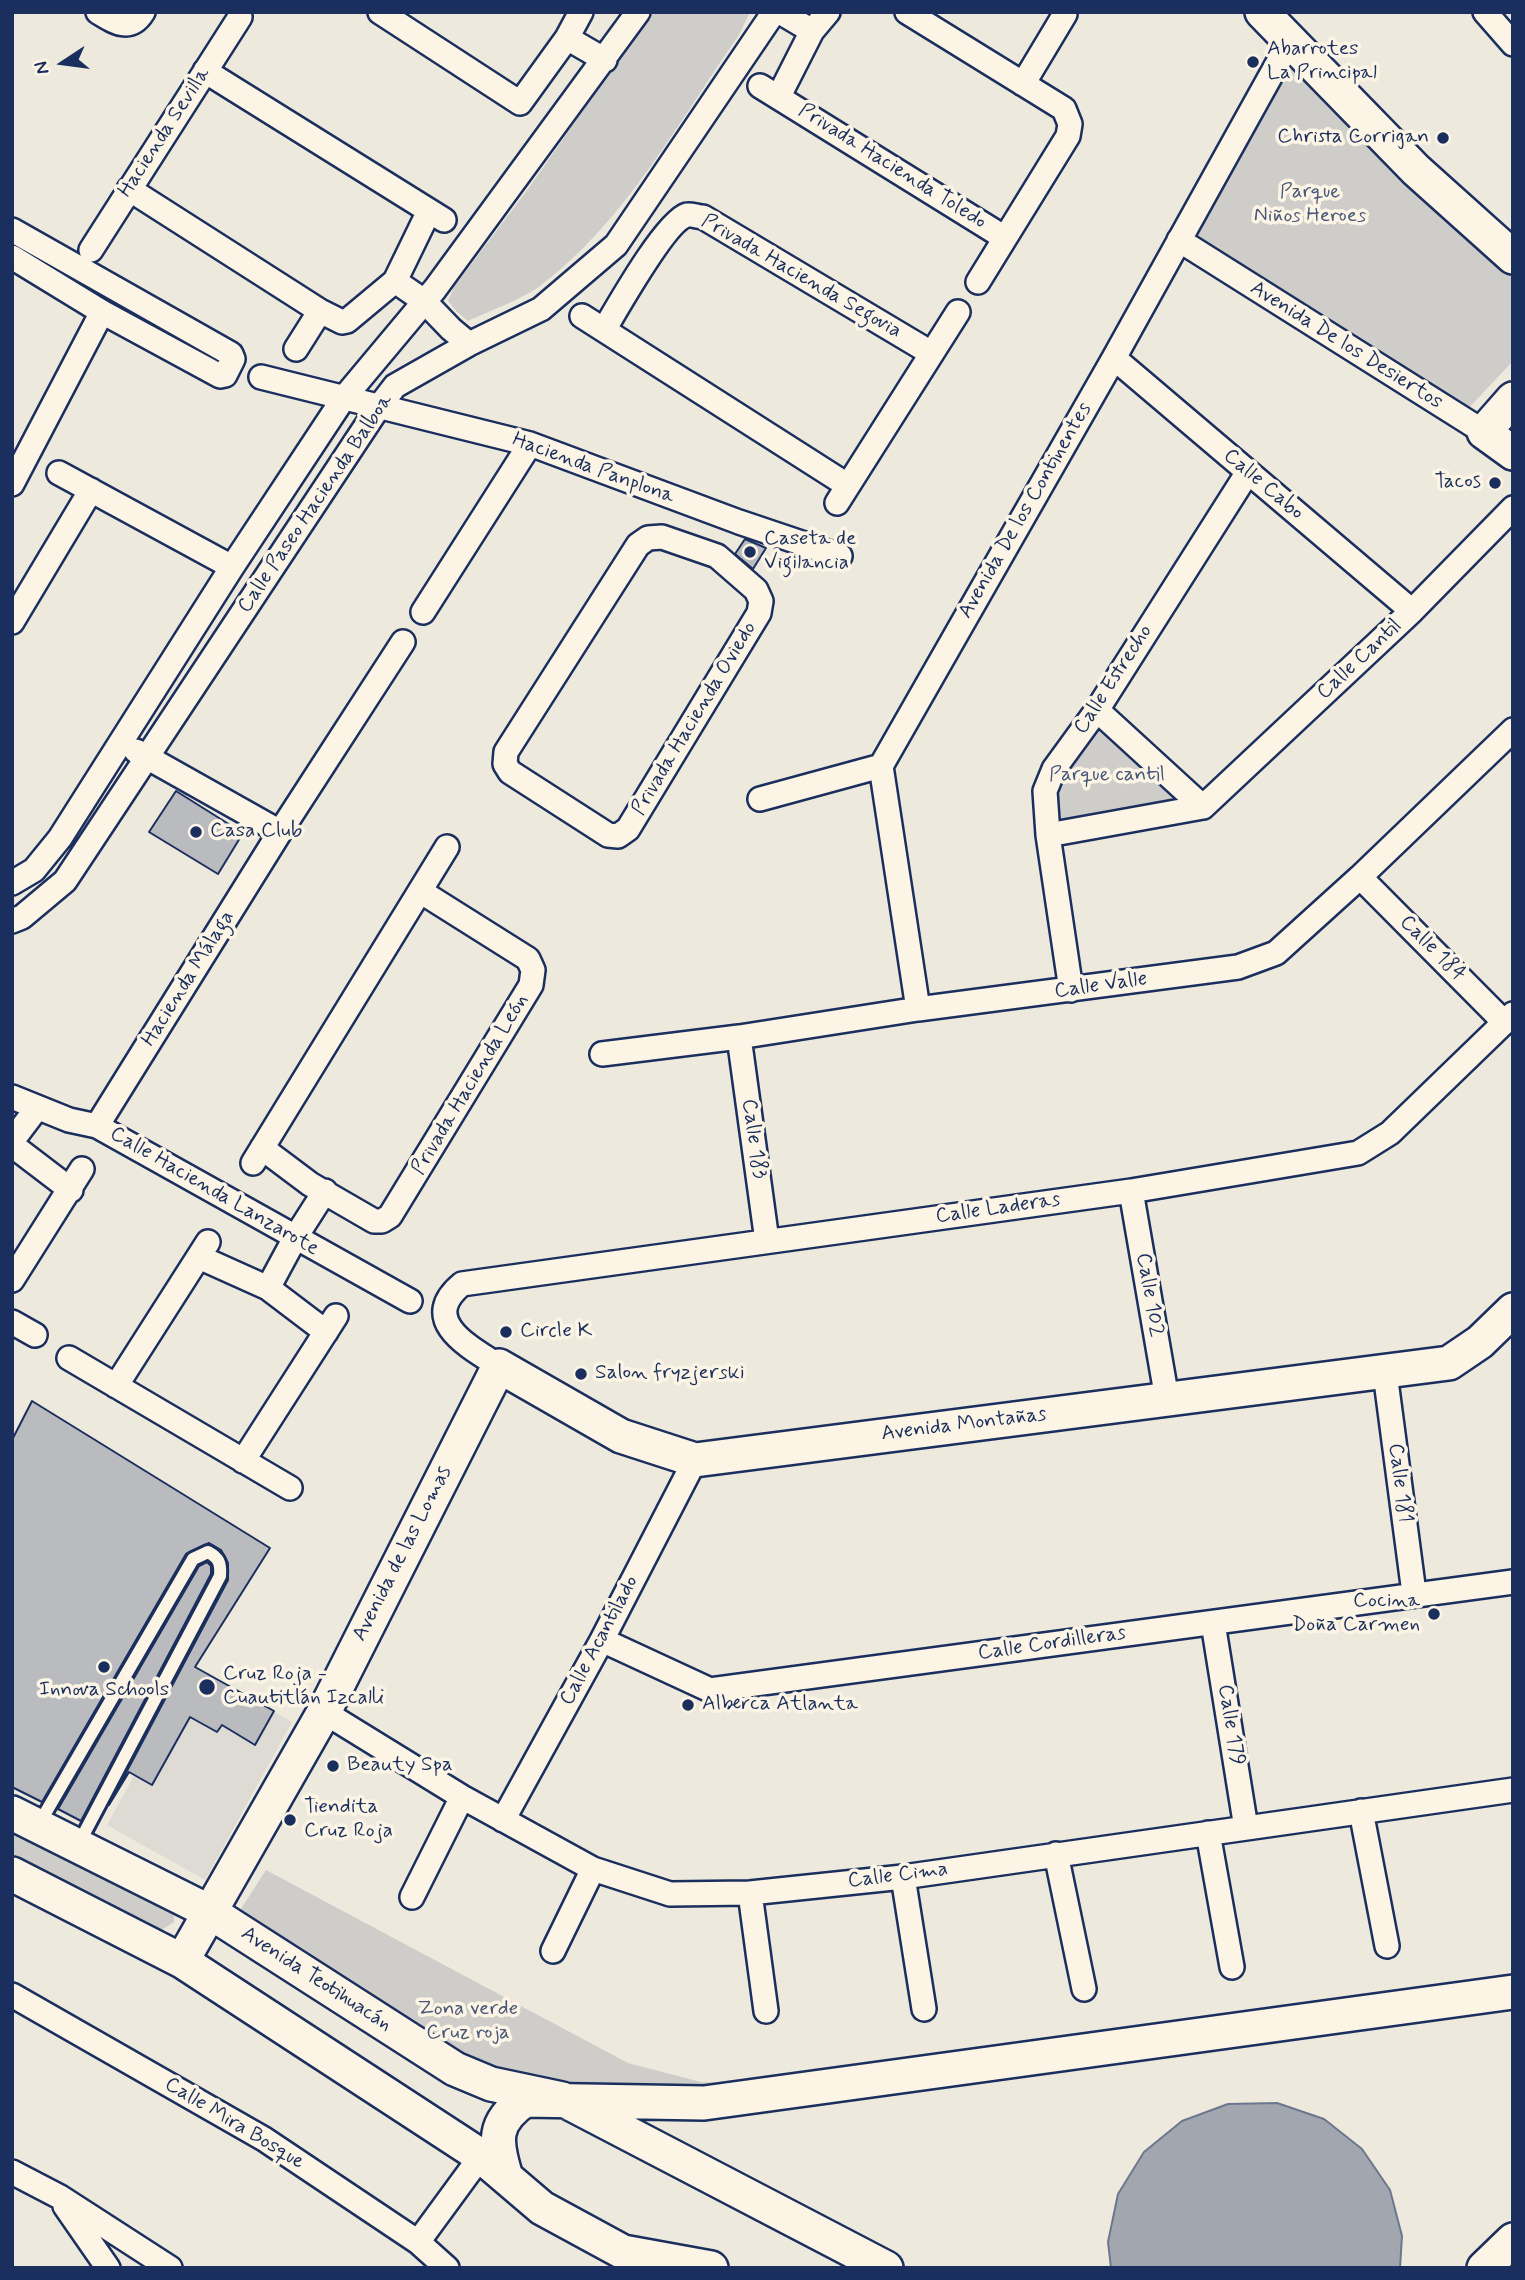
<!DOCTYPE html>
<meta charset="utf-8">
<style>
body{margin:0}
#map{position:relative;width:1525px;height:2280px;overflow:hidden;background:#eee9dd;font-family:Mynerve,sans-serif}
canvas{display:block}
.frame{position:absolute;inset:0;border:14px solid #1b2f5e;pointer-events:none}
.north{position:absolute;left:28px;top:28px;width:70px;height:70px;-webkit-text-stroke:5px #fcf5e5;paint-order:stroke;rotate:257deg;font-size:19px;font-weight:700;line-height:28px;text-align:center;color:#1b2f5e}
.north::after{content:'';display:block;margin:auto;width:24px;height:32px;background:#1b2f5e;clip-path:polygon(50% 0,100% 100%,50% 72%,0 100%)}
</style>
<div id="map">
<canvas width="1525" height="2280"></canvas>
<div class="frame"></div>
<div class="north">N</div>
</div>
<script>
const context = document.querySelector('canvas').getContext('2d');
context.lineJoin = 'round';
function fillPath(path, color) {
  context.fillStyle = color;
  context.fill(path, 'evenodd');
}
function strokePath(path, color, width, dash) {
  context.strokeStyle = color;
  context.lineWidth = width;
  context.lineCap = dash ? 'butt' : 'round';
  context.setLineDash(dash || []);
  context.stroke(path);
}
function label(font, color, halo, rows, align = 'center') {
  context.font = font + ' Mynerve,sans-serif';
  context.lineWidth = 7;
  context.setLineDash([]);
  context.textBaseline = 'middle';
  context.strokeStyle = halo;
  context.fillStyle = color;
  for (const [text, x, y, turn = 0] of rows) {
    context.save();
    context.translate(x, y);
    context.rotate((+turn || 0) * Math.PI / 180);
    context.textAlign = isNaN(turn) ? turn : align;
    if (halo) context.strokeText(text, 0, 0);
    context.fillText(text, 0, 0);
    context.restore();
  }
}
const built = new Path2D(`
 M194 1667 292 1722 205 1880 107 1825Z`);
const green = new Path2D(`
 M652 12H750L739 35C678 122 626 221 540 286 523 299 489 311 468 321L457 312 448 301 454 287 528 189Z
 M1291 52 1513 269V361L1465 412 1184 235Z
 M1098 717 1190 801 1052 824V793Z
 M12 1819 174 1911V1922L157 1933 12 1862Z
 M266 1870 628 2063 701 2082 734 2083 730 2087 562 2099 456 2061 235 1918Z`);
const water = new Path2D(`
 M1277 2103 1324 2119 1362 2149 1390 2190 1402 2236 1400 2268H1111L1108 2242 1118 2194 1144 2152 1182 2121 1228 2104Z`);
const building = new Path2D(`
 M745 539 766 548 753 569 735 554Z
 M176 791 243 833 218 874 149 832Z
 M32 1401 270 1548 195 1667 274 1711 255 1745 222 1725 217 1732 190 1717 152 1785 129 1772 109 1805 228 1580V1563L221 1550 209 1543 186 1554 42 1802 12 1787V1440Z
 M207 1562 211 1566V1574L81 1821 58 1809 199 1566Z`);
const lane = new Path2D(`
 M39 1824 193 1559 208 1552C219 1558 221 1563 220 1576L78 1845`);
const street = new Path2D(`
 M98 12C114 22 130 33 143 12
 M380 12 520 103 567 38 581 12
 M780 12 812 31
 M907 12 1064 109 1070 124 1068 136 978 282
 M1485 12 1513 44
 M567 38 605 60
 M205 71 444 220
 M1023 84 1065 14
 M760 86 1005 238
 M779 96 812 31 828 12
 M129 189 320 311 342 322 347 321 395 281 429 211
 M12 230 231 354 233 359 225 375 220 376 102 312 12 257
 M1179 240 1484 432
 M91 250 240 17
 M395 281 424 301 451 329 469 344
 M582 316 847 485
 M604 330C617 308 666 221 687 215 691 214 698 217 703 217L931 353
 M296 349 320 311
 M1114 358 1412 611
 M261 377 530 444 739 522 840 556
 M59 473 232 567
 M12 484 102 312
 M837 503 958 312
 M662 537 717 556 756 590 761 601 759 613 628 829 618 836 608 835 510 772 505 764 506 752 638 545 648 538Z
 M423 612 530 444
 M12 622 91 490
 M1097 710 1203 807
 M136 751 280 832
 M760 799 881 766
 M1048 835 1203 807 1412 611 1513 508
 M1360 877 1504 1022
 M12 883 34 870 60 838 232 567 343 399 435 289 638 12
 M12 921 22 917 65 881 378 408 395 386 469 344 541 309 616 245 774 12
 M1071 990 1048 835 1045 791 1054 769 1097 710 1248 472
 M918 1009 881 766 1114 358 1290 41
 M739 1037 767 1241
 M602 1054 739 1037 918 1009 1238 967 1276 953 1360 877 1513 730
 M12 1097 69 1120 97 1126 410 1301
 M97 1126 280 832 403 642
 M12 1141 37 1108
 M12 1145 71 1190
 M262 1148 310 1184 374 1221H382L390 1216 531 985 533 970 528 959 420 891
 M253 1163 447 847
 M1131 1191 1167 1399
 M199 1257 268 1288 326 1332
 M12 1280 82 1169
 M268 1288 295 1238 325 1191
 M12 1322 35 1335
 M69 1358 290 1488
 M499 1366C469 1347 418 1320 462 1284L1131 1191 1358 1153 1390 1133 1513 1014
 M1385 1373 1414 1593
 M116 1386 208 1242
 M243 1461 336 1316
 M1213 1623 1246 1828
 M602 1640 710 1690 1513 1582
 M324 1712 462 1797 593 1869 670 1894 750 1893 903 1877 1513 1790
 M1361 1811 1387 1946
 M503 1820 602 1640 695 1460
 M1208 1833 1232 1967
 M1056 1854 1084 1989
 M903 1877 924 2009
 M750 1893 766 2011
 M412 1897 462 1797
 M553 1951 593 1869
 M12 1995 264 2139 418 2242 447 2268
 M12 2172 60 2197 170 2268
 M65 2206 108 2268
 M418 2242 481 2156`);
const secondary = new Path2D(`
 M1262 12 1416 170 1513 257
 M1513 399 1484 432 1513 453
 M12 1813 210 1912 455 2069 491 2084 562 2099 886 2268
 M12 1874 182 1961 481 2156 542 2208 623 2252 711 2268
 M182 1961 324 1712 499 1366 621 1436 695 1460 1449 1363 1480 1342 1513 1310
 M506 2177C495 2142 492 2122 525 2100L704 2103 1513 1992
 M1484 2268 1513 2240`);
const markers = [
 [1253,62,7,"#1b2f5e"],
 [1443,138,7,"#1b2f5e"],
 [1495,483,7,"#1b2f5e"],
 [750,552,7,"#1b2f5e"],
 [196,832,7,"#1b2f5e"],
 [506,1332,7,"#1b2f5e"],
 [581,1374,7,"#1b2f5e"],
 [1434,1614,7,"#1b2f5e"],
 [104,1667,7,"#1b2f5e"],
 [207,1687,9,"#1b2f5e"],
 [688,1705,7,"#1b2f5e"],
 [333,1766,7,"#1b2f5e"],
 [290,1820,7,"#1b2f5e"]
];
const poiNames = [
 ["Abarrotes",1267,50],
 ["La Principal",1267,74],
 ["Christa Corrigan",1429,138,"right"],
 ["Tacos",1481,483,"right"],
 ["Caseta de",764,540],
 ["Vigilancia",764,564],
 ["Casa Club",210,832],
 ["Circle K",520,1332],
 ["Salon fryzjerski",595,1374],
 ["Cocina",1420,1602,"right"],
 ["Doña Carmen",1420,1626,"right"],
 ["Cruz Roja -",223,1675],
 ["Cuautitlán Izcalli",223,1699],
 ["Innova Schools",104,1691,"center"],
 ["Alberca Atlanta",702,1705],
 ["Beauty Spa",347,1766],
 ["Tiendita",304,1808],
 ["Cruz Roja",304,1832]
];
const streetNames = [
 ["Hacienda Sevilla",165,133,-57],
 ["Privada Hacienda Toledo",892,167,32],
 ["Privada Hacienda Segovia",801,277,30],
 ["Avenida De los Desiertos",1346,346,32],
 ["Hacienda Panplona",593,469,20],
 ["Calle Cabo",1263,485,40],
 ["Calle Paseo Hacienda Balboa",316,504,-56],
 ["Avenida De los Continentes",1026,511,-60],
 ["Calle Cantil",1360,660,-43],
 ["Calle Estrecho",1114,680,-57],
 ["Privada Hacienda Oviedo",695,719,-59],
 ["Calle 184",1432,949,45],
 ["Hacienda Málaga",189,979,-58],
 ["Calle Valle",1101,986,-8],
 ["Privada Hacienda León",471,1085,-59],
 ["Calle 183",753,1139,82],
 ["Calle Hacienda Lanzarote",214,1192,30],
 ["Calle Laderas",998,1209,-8],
 ["Calle 102",1149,1295,80],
 ["Avenida Montañas",964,1425,-7],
 ["Calle 181",1399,1483,83],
 ["Avenida de las Lomas",403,1554,-63],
 ["Calle Acantilado",600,1641,-62],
 ["Calle Cordilleras",1052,1644,-8],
 ["Calle 179",1230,1725,81],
 ["Calle Cima",898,1876,-7],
 ["Avenida Teotihuacán",316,1980,33],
 ["Calle Mira Bosque",234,2124,31]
];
const parkNames = [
 ["Parque",1310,193],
 ["Niños Heroes",1310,217],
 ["Parque cantil",1107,776],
 ["Zona verde",468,2010],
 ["Cruz roja",468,2034]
];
fillPath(built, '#dedbd4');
fillPath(green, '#cfcdca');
fillPath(water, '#a2a7af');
strokePath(water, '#6c778f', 2);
fillPath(building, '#babbbe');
strokePath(building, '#1b2f5e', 2);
strokePath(lane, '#1b2f5e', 18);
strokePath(street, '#1b2f5e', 28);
strokePath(secondary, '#1b2f5e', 38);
strokePath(lane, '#fcf5e5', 12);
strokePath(street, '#fcf5e5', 23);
strokePath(secondary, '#fcf5e5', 33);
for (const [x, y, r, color] of markers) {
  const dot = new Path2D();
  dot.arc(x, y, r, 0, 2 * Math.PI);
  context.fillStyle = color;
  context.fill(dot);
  strokePath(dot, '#fcf5e5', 2.5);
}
label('21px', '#1b2f5e', '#fcf5e5', poiNames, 'left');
label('21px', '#1b2f5e', '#fcf5e5', streetNames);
label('21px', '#485679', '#fcf5e5', parkNames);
</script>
